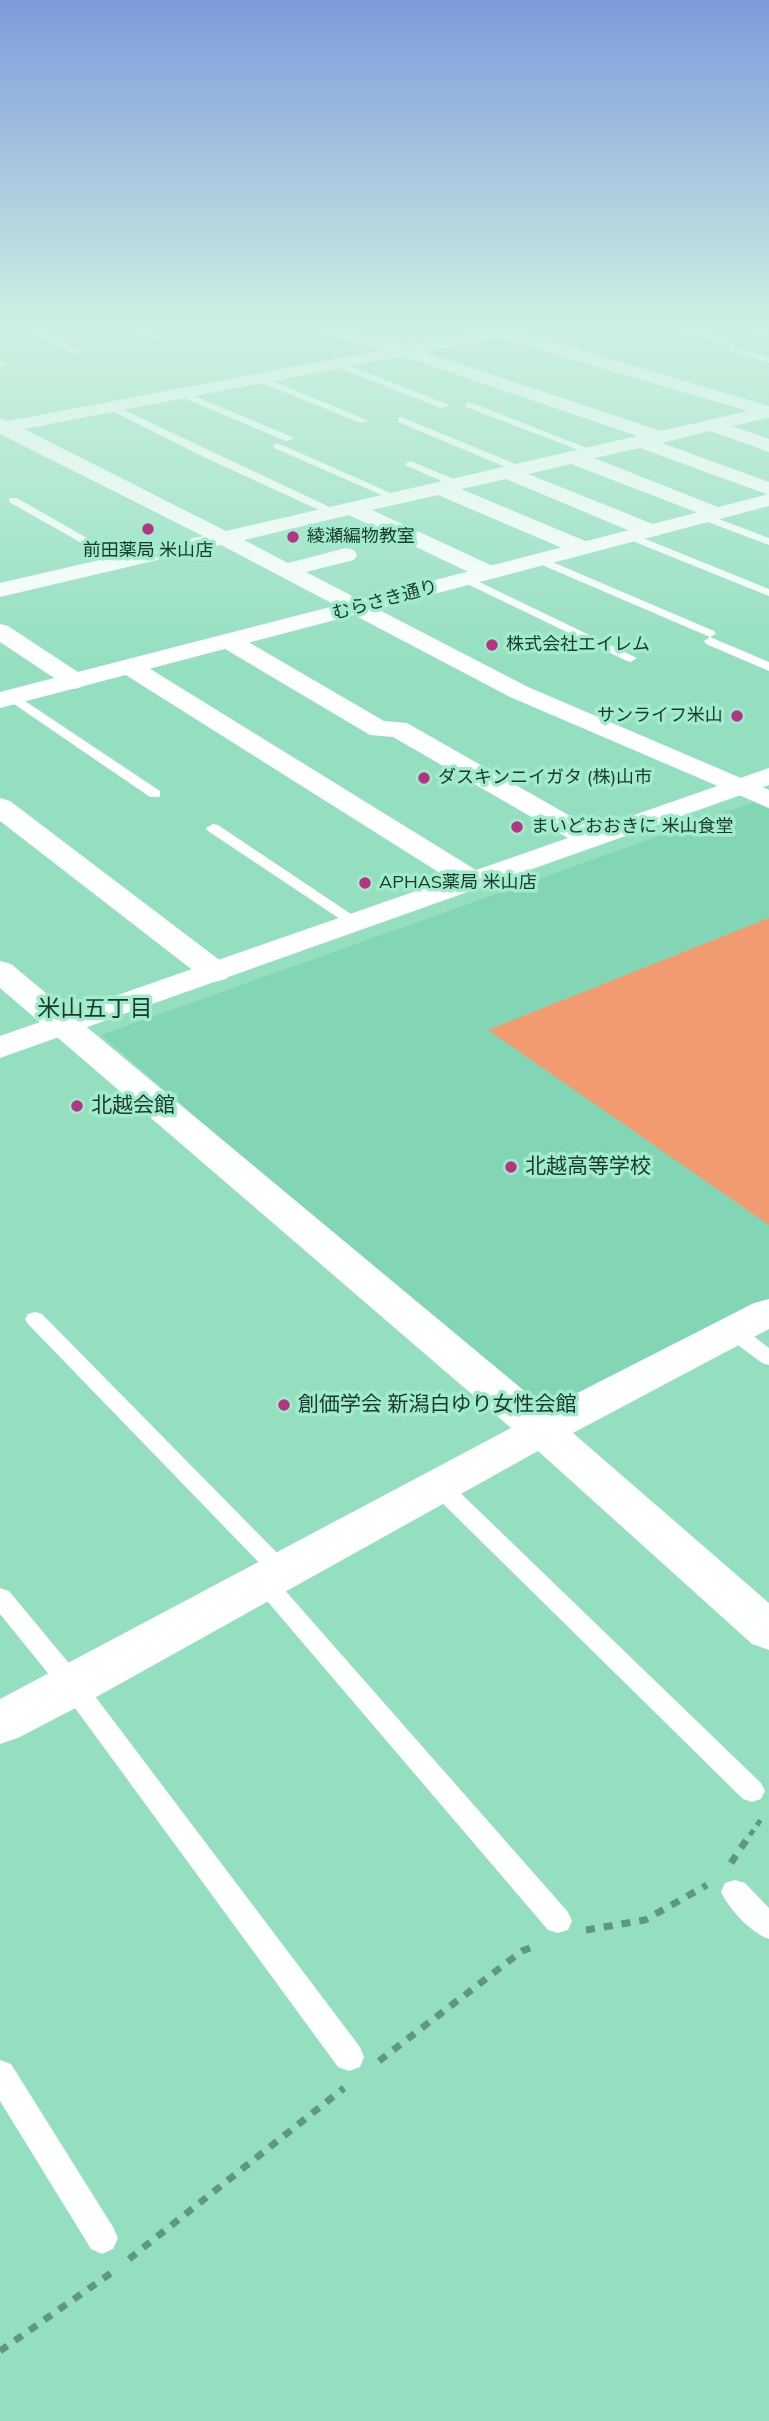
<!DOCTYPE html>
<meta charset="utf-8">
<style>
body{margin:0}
canvas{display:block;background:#95dfc1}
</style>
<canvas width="769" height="2421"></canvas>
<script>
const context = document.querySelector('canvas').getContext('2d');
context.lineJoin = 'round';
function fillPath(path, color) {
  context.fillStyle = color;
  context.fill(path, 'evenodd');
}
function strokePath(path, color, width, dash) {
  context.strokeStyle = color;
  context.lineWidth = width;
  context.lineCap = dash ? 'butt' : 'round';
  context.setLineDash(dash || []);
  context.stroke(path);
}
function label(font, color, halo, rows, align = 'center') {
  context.font = font + ' Mulish,"Noto Sans JP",sans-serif';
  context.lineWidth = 7;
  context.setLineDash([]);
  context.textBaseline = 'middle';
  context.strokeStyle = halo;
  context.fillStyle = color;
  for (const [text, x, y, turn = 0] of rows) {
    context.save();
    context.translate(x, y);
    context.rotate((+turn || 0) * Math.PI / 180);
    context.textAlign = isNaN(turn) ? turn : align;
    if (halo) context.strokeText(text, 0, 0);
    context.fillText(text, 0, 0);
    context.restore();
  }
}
const built = new Path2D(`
 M754 802 769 809V1299L542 1416 101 1035Z`);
const green = new Path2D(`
 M769 918V1225L488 1030Z`);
const pathFar1 = new Path2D(`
 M750 1835 762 1818`);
const path = new Path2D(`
 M731 1863 751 1833
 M586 1930 645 1920 707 1885
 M379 2061 522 1951 538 1945
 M129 2259 344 2088
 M0 2351 114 2271`);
const service = new Path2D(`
 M14 324H25L82 352 75 354Z
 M118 324H130L161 339 154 341Z
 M666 324H680L738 344 731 346Z
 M726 324H740L769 333V338Z
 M732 346 769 357V363L729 351Z
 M0 361 5 363V367H0Z
 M337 361 447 404 449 406 441 408 334 366Z
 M257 377H263L369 421 361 423 257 381Z
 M182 391 292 437 294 439 286 441 179 396V392Z
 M466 403H472L597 452 589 454 466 407Z
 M111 404 338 511 339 513 330 515 208 459 108 409 106 407Z
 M401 417 523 467 524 469 515 471 398 422V418Z
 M274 444H280L402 498 393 500 274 448Z
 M410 461 461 482 462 484 453 486 407 466 405 464Z
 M9 498H17L129 562 119 564 9 502Z
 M700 515H708L769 538V545L700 519Z
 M625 534H633L769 589V596L625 538Z
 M535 558H543L714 631 716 634 710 637 769 662V671L706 644 704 641 710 637 535 562Z
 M461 577H469L637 658 631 662 627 661 461 581Z
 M13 693 160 791V797H150L8 700V694Z
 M213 824 218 825 363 922 355 927 349 925 208 831 206 828Z
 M35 1312 42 1314 290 1566 294 1572 290 1578 282 1581 275 1579 568 1912 572 1921 568 1930 558 1933 548 1930 256 1588 252 1582 256 1576 264 1573 271 1575 28 1324 25 1319 28 1314Z
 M733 1324 740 1326 769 1348V1365L762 1363 726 1336 723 1331 726 1326Z
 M439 1478 447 1480 761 1783 765 1791 761 1799 752 1802 743 1799 431 1492 428 1486 431 1480Z
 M0 1588 9 1591 82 1679 360 2047 364 2057 360 2067 349 2071 338 2067 64 1693 0 1614Z
 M735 1880 745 1883 769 1908V1939C751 1933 729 1909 721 1892L725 1883Z
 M0 2060 11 2064 113 2227 118 2238 113 2249 102 2254 91 2249 0 2101Z`);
const minor = new Path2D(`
 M298 324H326L404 346 517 324H553L551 327 522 333 769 406V418L732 426 769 439V452L710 431 662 443 769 482V495L640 448 594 458 723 509 727 513 723 517H709L571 464 528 474 658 526 661 531 658 536H642L506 479 461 489 590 543 593 548 590 553H574L438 495 372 510 497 568 500 573 497 578H481L349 515 244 540 288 563 346 548 354 550 357 555 354 560 306 572 528 687 769 790V808L510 697 221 545 0 597V583L203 536 0 434V418L8 421 382 350 300 327ZM500 338 748 411 661 431 424 352ZM403 356 637 436 226 531 24 429Z
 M0 624 8 626 84 676 88 681 84 686 75 689 66 686 0 642Z
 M229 634 238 636 384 721 407 723 600 833 605 839 600 845 590 848 580 845 393 737 370 735 220 646 217 641 220 636Z
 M130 660 139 662 484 875 488 881 484 887 473 890 462 887 121 672 118 667 121 662Z
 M0 798 10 801 226 965 231 972 226 979 215 982 204 979 0 821Z
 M0 961 11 964 546 1409 754 1303 769 1299V1329L573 1433 769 1603V1650L752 1644 538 1451 91 1700 18 1738 0 1744V1699L511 1428 0 988Z`);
const tertiary = new Path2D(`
 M769 494V506L0 708V692Z
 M769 768V785L0 1058V1036Z`);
const markers = [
 [148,529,7,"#b33482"],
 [293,537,7,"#b33482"],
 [492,645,7,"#b33482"],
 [737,716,7,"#b33482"],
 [424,778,7,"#b33482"],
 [517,827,7,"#b33482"],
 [365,883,7,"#b33482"],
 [77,1106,7,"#b33482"],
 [511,1167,7,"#b33482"],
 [284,1405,7,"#b33482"]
];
const farPoinames = [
 ["綾瀬編物教室",307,537],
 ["前田薬局 米山店",148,551,"center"],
 ["株式会社エイレム",506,645],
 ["サンライフ米山",723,716,"right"],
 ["ダスキンニイガタ (株)山市",438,778],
 ["まいどおおきに 米山食堂",531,827],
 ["APHAS薬局 米山店",379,883]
];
const farStreetnames = [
 ["むらさき通り",385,600,-15]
];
const poiNames = [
 ["北越会館",91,1106],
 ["北越高等学校",525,1167],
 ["創価学会 新潟白ゆり女性会館",298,1405]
];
const neighbourhoodNames = [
 ["米山五丁目",95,1009]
];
fillPath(built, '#82d6b5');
fillPath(green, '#f39b70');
strokePath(pathFar1, '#609781', 5, [6, 6]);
strokePath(path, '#609781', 7, [9, 9]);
fillPath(service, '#fff');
fillPath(minor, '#fff');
fillPath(tertiary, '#fff');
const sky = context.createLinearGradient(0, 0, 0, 663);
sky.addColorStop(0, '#7d9bdb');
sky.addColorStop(0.49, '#cff1e3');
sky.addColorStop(1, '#cff1e300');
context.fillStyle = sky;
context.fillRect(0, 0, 769, 663);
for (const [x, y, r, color] of markers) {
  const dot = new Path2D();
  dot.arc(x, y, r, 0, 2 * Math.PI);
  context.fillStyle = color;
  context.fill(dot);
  strokePath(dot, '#a1eccd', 2.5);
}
label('18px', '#1a382d', '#a1eccd', farPoinames, 'left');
label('18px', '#1a382d', '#a1eccd', farStreetnames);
label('21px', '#1a382d', '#a1eccd', poiNames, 'left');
label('23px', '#1a382d', '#a1eccd', neighbourhoodNames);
</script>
